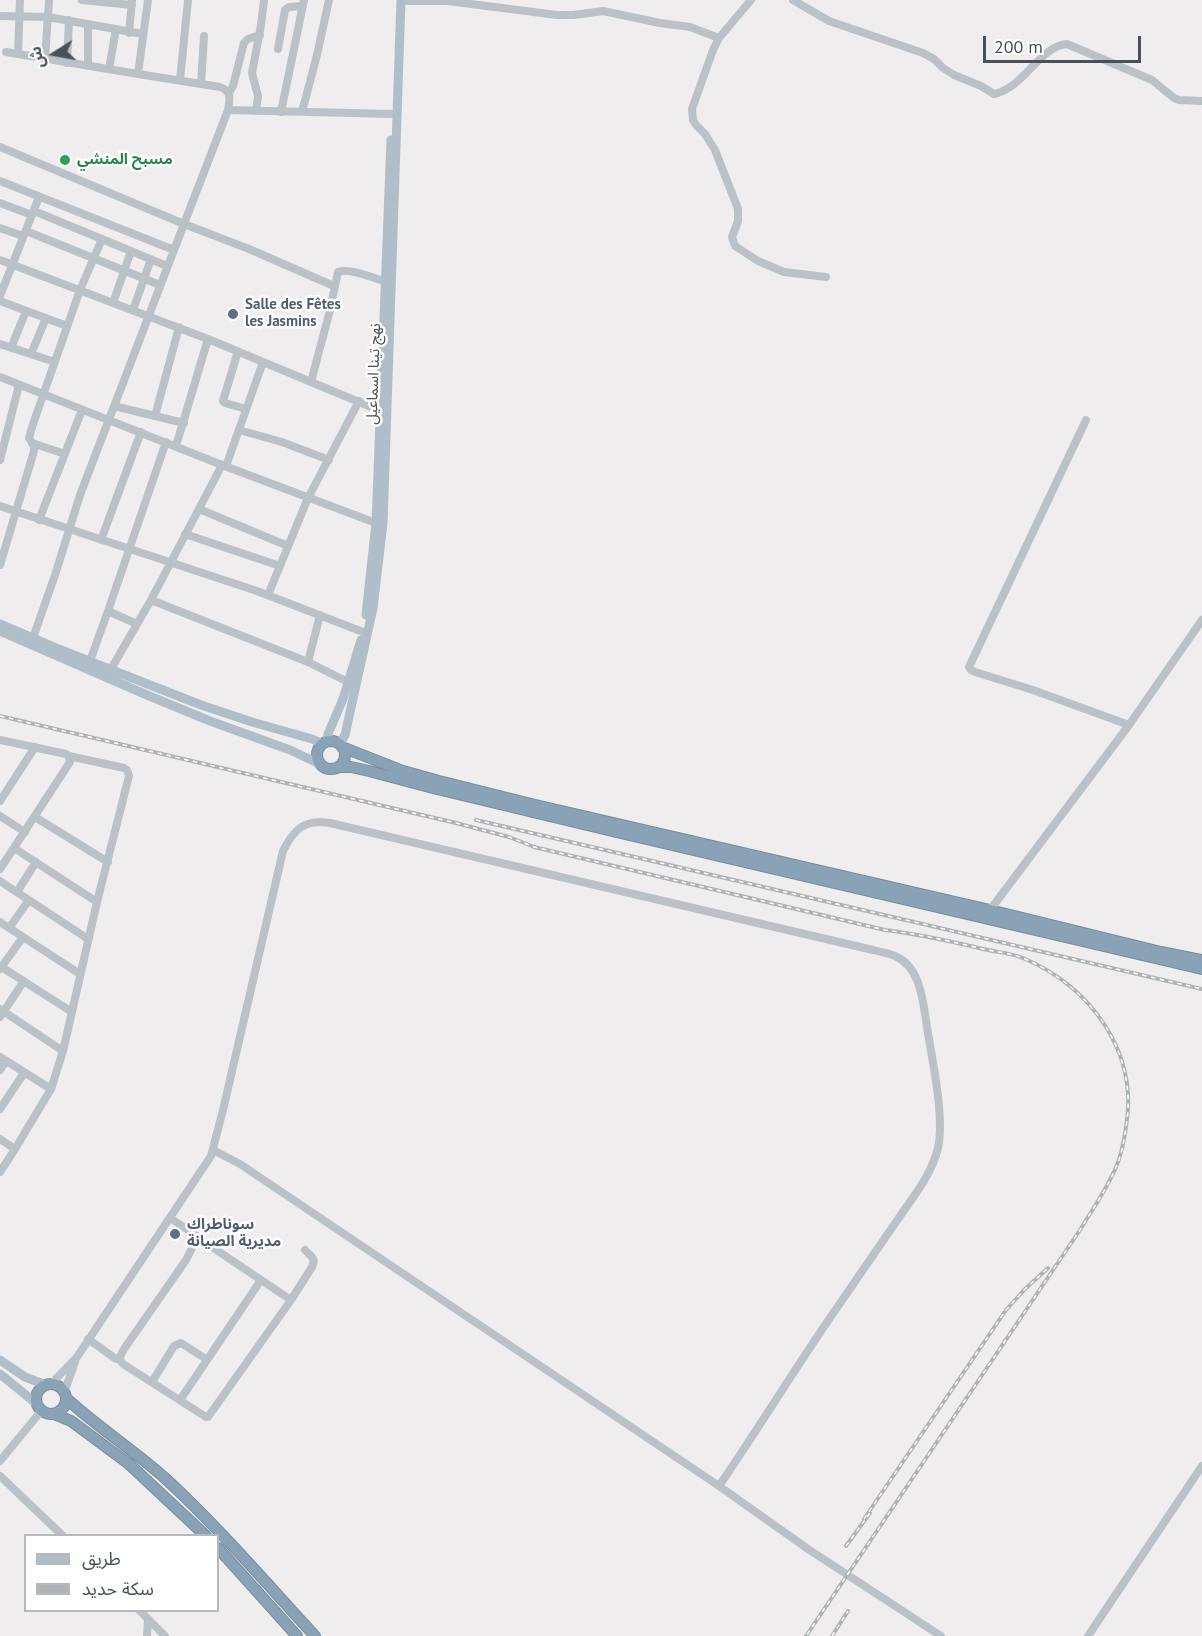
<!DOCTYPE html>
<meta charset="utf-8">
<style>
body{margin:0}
#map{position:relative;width:1202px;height:1636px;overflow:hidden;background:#efeded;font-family:"PT Sans","Noto Sans Arabic",sans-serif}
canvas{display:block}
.legend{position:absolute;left:24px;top:1534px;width:195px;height:78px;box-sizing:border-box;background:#fff;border:2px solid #b5b9bc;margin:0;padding:8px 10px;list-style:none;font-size:18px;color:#475158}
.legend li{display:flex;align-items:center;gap:12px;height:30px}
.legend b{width:30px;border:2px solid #b5b9bc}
.north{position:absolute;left:24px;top:24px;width:60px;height:60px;-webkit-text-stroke:4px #fff;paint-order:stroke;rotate:259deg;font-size:16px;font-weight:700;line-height:24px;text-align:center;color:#475158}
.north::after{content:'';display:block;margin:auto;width:21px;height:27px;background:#475158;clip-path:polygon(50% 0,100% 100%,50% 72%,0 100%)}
.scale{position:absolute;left:983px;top:36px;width:158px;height:27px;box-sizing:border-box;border:3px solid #475158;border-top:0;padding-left:8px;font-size:18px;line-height:21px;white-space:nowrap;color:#475158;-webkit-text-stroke:4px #fff;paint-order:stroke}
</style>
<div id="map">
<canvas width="1202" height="1636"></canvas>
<ul class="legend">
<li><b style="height:8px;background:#afbec9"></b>طريق</li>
<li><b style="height:8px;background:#b0b3b6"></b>سكة حديد</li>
</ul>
<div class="north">ش</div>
<div class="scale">200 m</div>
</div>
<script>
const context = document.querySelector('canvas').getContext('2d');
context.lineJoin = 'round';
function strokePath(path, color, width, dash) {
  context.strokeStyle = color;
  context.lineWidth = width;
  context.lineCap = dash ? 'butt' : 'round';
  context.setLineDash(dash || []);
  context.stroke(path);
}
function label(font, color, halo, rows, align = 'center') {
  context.font = font + ' "PT Sans","Noto Sans Arabic",sans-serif';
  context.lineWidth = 5;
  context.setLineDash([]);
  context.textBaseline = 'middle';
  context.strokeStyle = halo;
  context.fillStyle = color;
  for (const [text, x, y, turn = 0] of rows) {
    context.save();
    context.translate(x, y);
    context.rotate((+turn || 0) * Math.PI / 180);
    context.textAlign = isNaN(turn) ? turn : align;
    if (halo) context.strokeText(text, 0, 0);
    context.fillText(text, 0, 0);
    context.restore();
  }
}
const minor = new Path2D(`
 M82 0 132 5
 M148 0 138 74 220 87C232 91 230 100 228 110L184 224 249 249 334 286
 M751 0 719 38 713 50 692 109 693 120 696 125 705 134 715 150 738 209V221L732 237 735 246 758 261 784 272 826 277
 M793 0 829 21 923 53 934 59 943 68 954 75 981 86 994 94C1024 88 1040 46 1067 44L1152 80 1174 98 1179 100 1202 101
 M401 1H448L557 15H574L603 11 660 23 690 27 719 38
 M0 16 48 17 143 34
 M88 24V66
 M129 33 132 1
 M278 49 285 10 289 7 303 6
 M6 52 138 74
 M18 54 20 0
 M45 59 49 0
 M67 63 69 20
 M109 69 116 29
 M180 80 188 0
 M201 84 204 36
 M229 93 233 86 244 43 248 39 260 35
 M228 110 392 114
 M256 111 258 96 252 73 261 25 264 0
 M281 112 304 0
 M302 112 317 55 329 0
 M0 147 184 224 80 495 55 575 33 638
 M0 181 174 250
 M0 203 32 215
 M34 211 167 266
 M0 228 23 236
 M26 231 160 285
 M0 260 208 339 383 412
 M0 296 39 197
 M0 301 67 326
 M113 303 131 251
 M133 310 151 259
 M179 327 155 416 184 423
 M0 344 55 362
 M11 348 26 311
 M238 351 223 401 225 403 246 409
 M31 354 46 318
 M0 377 222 465 376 523
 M311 382 330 310 338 272C350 267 377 280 391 283
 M114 406 155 416
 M1086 420 969 667 971 670 975 672 1033 690 1129 725
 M239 430 282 442 329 460
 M32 443 65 454
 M176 446 208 339
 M0 460 19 385
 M226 466 263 362
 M0 506 257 591 363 632
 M199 509 288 546
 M39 520 82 410
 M185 534 280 566
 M101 540 141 432
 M0 565 34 451V446L29 438 33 424 80 290 102 239
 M268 595 308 498 359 401
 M151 600 308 662 320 615
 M108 611 137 624
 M90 661 108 611 166 442
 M308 662 348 682
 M111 669 151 600 222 465
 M0 740 66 754 69 756 70 762 0 869
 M0 801 35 747
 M0 816 25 832
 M35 817 108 862
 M14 848 97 902
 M0 881 88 939
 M17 892 36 862
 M990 910 1129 725 1202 620
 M0 922 80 974
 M9 928 29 900
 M0 966 72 1012
 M0 969 23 937
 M0 1009 63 1051
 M0 1017 24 981
 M0 1057 51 1089
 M0 1070 6 1061
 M0 1109 24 1073
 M0 1139 15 1149
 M213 1150 240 1164 719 1486 808 1549 941 1636
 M0 1172 15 1149 51 1089 63 1051 97 902 129 776 127 770 124 768 69 756
 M170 1218 197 1236 199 1239
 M88 1339 116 1359H119L123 1364 206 1417H208L291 1300 312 1267 314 1261 312 1257 305 1250
 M119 1359 124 1349 186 1260 193 1246 200 1239 291 1300
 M152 1382 174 1346 181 1343 206 1359
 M52 1383 77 1357 211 1156 223 1110 283 851C294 829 304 819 330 823L873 950C880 952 888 953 895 956 921 967 923 1002 927 1027 932 1060 945 1117 938 1148 932 1174 913 1197 898 1219 877 1250 855 1281 834 1312 794 1370 758 1429 719 1486
 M64 1393 75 1362
 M180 1400 261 1280
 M0 1461 42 1410
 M0 1476 63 1536
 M139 1610 165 1636
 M147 1636 148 1619
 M1088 1636 1202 1466`);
const major = new Path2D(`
 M366 615 376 523 391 140
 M0 624 56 648 201 705 252 722 312 739 323 744
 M0 631 147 695 210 721 290 750 322 765
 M327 742 328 734 343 699 361 640
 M340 744 345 735 373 608 383 523 401 0
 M0 1360 25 1377 46 1385
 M0 1374 37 1404`);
const highway = new Path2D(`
 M317 755a14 14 0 1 1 28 0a14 14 0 1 1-28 0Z
 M342 747 403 771 439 781 531 804 990 910 1161 952 1202 960
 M338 767H351L369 771 433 788 608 830 1202 969
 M36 1399a15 15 0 1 1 30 0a15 15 0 1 1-30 0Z
 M66 1398C97 1427 134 1450 166 1479 219 1528 266 1583 315 1636
 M54 1414 71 1421 129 1464 206 1536
 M218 1548 297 1636`);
const rail = new Path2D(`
 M0 716 456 823 509 837 534 847 885 930C918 934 950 941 983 949 996 952 1011 953 1023 958 1091 987 1139 1052 1126 1127 1124 1141 1122 1154 1116 1167 1107 1189 1092 1210 1080 1230L806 1636
 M476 820 1202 989
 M864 1519 1006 1310 1025 1289 1048 1268
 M846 1546 870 1513
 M832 1636 848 1611`);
const markers = [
 [65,160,6,"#2e9e5b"],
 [233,314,6,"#5c6f8a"],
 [175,1234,6,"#5c6f8a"]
];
const leisureNames = [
 ["مسبح المنشي",77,160]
];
const serviceNames = [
 ["Salle des Fêtes",245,305],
 ["les Jasmins",245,322],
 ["سوناطراك",187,1225],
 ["مديرية الصيانة",187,1242]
];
const streetNames = [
 ["نهج تينا اسماعيل",374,374,-88]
];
strokePath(highway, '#758ea2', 12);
strokePath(minor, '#bac2c8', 8);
strokePath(major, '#afbec9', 9);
strokePath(highway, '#8aa2b6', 10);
strokePath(rail, '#b0b3b6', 4);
strokePath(rail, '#fff', 1.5, [4.5]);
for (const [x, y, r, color] of markers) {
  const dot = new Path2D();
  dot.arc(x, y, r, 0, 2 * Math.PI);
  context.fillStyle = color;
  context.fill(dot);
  strokePath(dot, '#fff', 2);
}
label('bold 15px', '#27864d', '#fff', leisureNames, 'left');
label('bold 15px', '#4e5e75', '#fff', serviceNames, 'left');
label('15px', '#475158', '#fff', streetNames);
</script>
